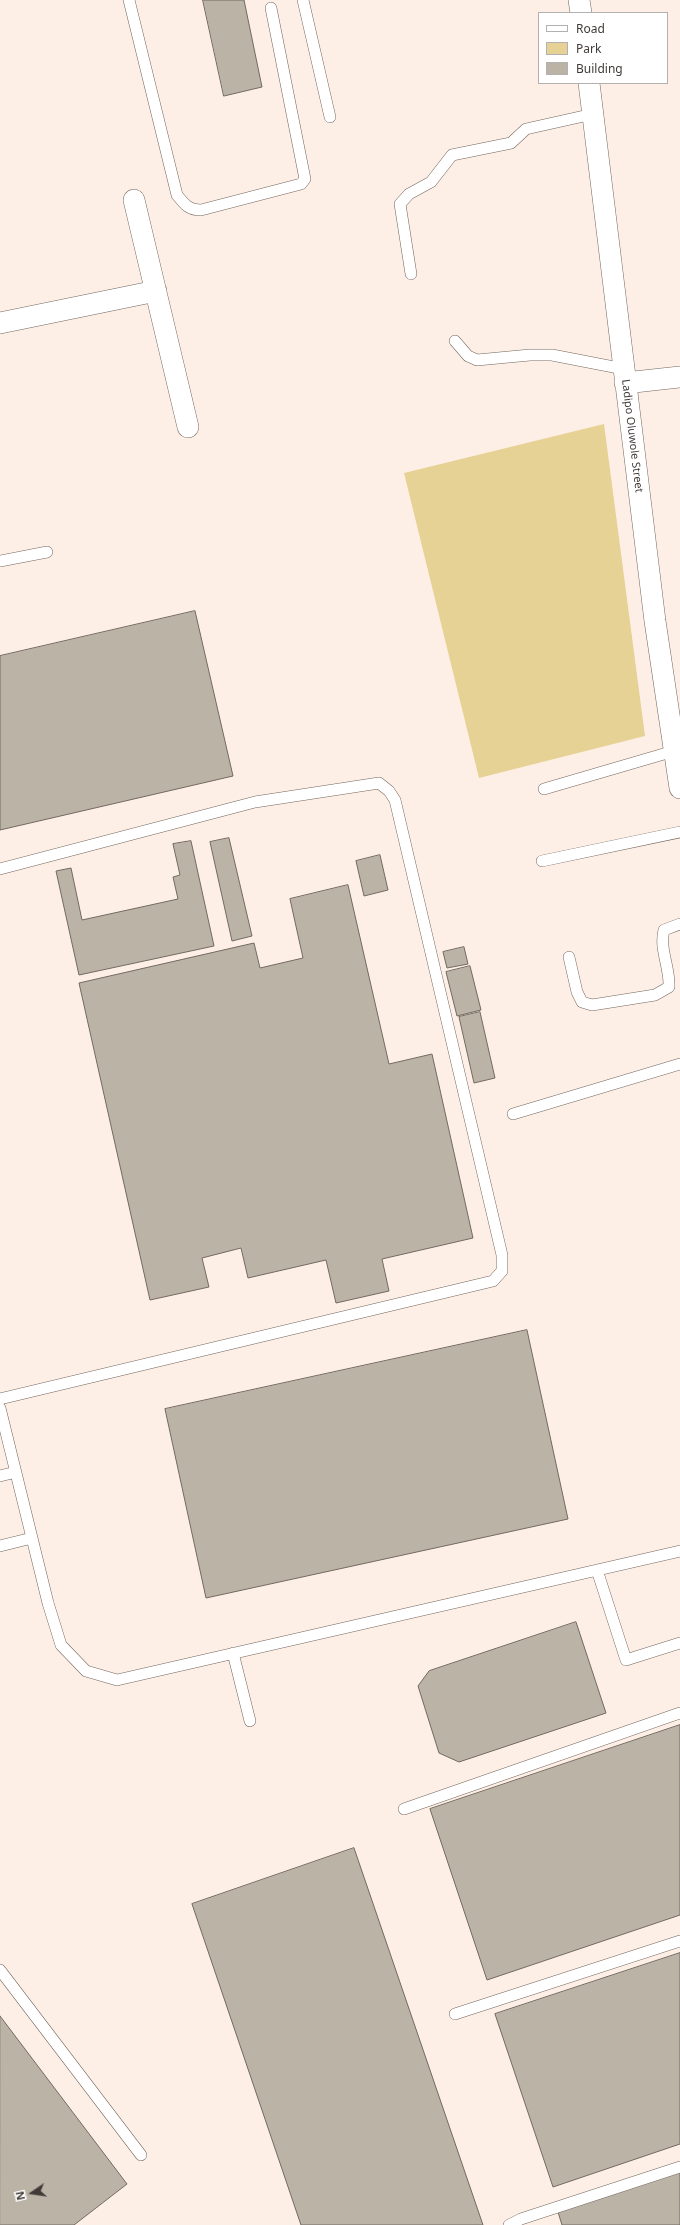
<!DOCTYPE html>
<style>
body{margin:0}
#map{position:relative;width:680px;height:2225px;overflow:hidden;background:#feefe6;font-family:"Noto Sans",sans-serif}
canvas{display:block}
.legend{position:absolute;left:538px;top:12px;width:130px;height:72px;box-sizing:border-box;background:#fff;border:1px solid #b3b1af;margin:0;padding:5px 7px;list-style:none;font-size:12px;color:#413b38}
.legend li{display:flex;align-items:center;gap:8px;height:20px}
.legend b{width:20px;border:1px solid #b3b1af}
.north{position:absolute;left:12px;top:2173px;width:40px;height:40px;-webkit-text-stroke:3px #fff;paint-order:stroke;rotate:257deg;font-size:11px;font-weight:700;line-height:16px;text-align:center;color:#413b38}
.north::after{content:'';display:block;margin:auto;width:14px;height:18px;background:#413b38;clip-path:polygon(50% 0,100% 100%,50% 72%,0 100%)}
</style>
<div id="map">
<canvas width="680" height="2225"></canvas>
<ul class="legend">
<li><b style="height:5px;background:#fff"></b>Road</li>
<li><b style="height:11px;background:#e6d295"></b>Park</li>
<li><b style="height:11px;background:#bcb3a7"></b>Building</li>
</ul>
<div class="north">N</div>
</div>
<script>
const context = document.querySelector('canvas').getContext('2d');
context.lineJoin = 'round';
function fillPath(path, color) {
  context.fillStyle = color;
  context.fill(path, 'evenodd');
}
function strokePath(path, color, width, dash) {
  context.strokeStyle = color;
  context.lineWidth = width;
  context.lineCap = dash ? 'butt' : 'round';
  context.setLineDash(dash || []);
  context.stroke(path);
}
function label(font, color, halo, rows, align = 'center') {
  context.font = font + ' "Noto Sans",sans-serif';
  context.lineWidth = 3;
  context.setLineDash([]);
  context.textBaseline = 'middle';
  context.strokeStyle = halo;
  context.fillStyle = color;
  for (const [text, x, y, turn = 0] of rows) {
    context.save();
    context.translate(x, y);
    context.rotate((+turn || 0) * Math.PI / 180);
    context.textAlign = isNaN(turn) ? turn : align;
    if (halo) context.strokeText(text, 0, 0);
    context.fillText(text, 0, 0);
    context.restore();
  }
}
const green = new Path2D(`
 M604 424 645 736 479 778 404 473Z`);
const building = new Path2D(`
 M203 0H244L262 87 224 96Z
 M195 611 233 776 0 830V656Z
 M229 838 252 936 232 941 210 842Z
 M191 841 214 946 79 975 56 871 71 868 82 920 178 899 173 877 180 875 173 844Z
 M380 855 388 890 364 896 356 861Z
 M348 885 389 1064 432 1054 473 1238 382 1259 389 1291 336 1303 326 1260 248 1278 241 1248 202 1258 209 1287 150 1300 79 983 254 943 260 968 303 958 290 899Z
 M464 947 468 964 447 968 443 952Z
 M470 966 481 1010 457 1016 446 972Z
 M480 1012 495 1078 474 1083 459 1017Z
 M527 1330 568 1519 206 1598 165 1409Z
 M576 1622 606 1713 459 1762 439 1753 418 1686 429 1671Z
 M680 1725V1915L487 1980 430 1809Z
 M354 1848 483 2225H301L192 1904Z
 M680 1953V2144L553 2187 495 2014Z
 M0 2016 127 2184 74 2225H0Z
 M680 2172V2225H562L558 2212Z`);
const lane = new Path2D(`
 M129 0 177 195C185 205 189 210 201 210L301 184 305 179 271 8
 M303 0 330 117
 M411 274 400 204 409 194 431 182 452 155 511 143 526 129 593 114
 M455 341 468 356 477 360 530 355H552L624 369
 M0 561 47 552
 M544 789 674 751
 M542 861 680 832
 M0 869 255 802 379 783 389 791 395 800 502 1255V1271L493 1281 0 1399
 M569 957 577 992 582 1002 592 1005 655 995 669 987C670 967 659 949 664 930L680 924
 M513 1114 680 1064
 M0 1408 48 1603 61 1645 86 1671 117 1680 680 1551
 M0 1476 16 1472
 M0 1546 32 1538
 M597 1570 626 1660 680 1643
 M233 1653 250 1721
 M404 1809 680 1713
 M0 1970 141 2155
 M455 2014 680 1941
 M509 2225 521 2219 680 2167`);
const street = new Path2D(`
 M579 0 581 13
 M589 83 655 621 680 788
 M134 200 188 427
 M0 323 156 291
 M625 383 680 377`);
const streetNames = [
 ["Ladipo Oluwole Street",632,436,83]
];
fillPath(green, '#e6d295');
fillPath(building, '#bcb3a7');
strokePath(building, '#736a5f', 1);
strokePath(lane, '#72665e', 12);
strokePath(street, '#72665e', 22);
strokePath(lane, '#fff', 11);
strokePath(street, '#fff', 21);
label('11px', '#413b38', '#fff', streetNames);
</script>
